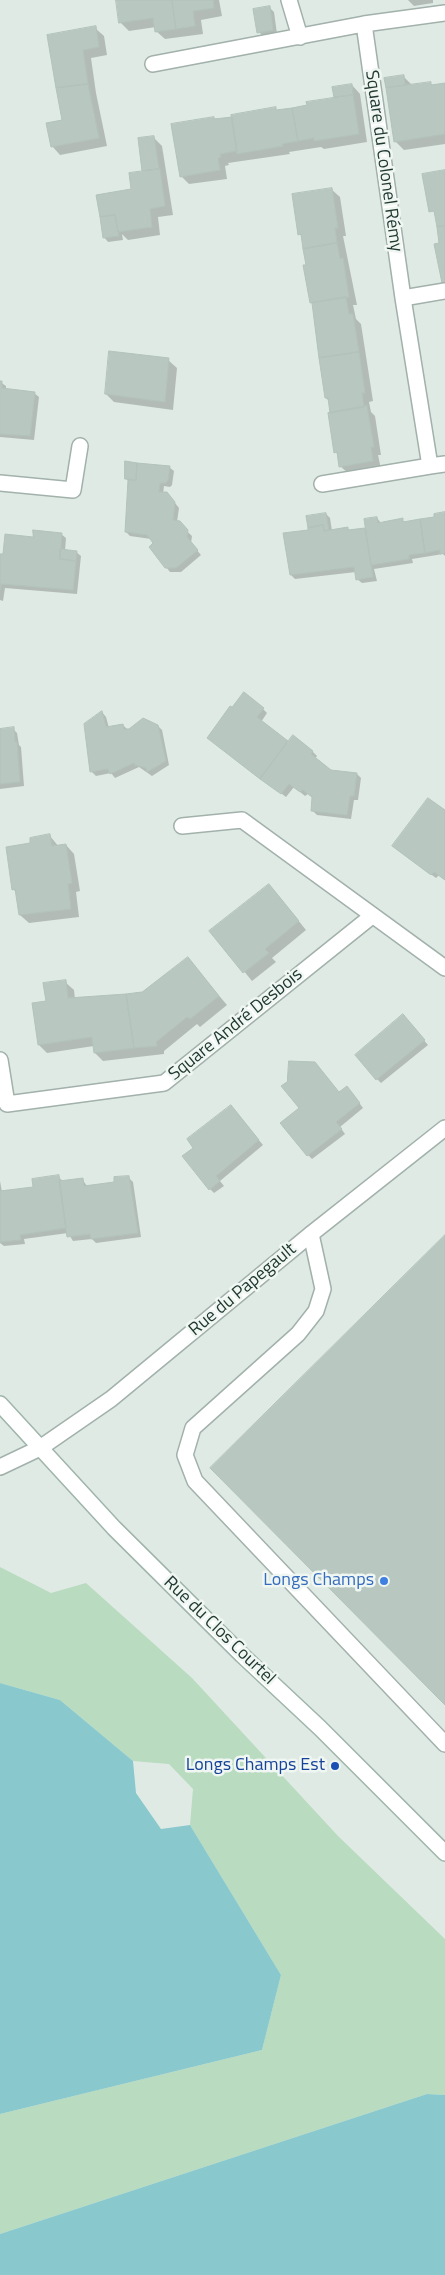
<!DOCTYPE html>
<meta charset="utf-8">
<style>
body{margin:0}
canvas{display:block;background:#dfeae4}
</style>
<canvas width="445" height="2275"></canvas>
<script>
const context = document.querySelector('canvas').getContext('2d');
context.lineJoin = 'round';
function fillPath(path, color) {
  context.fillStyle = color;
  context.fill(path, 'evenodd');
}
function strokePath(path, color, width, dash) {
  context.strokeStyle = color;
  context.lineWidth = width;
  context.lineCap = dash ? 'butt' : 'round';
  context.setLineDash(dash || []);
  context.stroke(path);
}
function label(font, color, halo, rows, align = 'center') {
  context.font = font + ' "Titillium Web",sans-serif';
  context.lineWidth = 5;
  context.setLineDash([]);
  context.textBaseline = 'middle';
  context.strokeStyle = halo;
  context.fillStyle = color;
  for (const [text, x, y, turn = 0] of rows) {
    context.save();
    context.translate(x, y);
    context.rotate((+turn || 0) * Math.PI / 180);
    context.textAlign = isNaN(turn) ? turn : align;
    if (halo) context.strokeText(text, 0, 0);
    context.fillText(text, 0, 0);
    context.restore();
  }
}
const green = new Path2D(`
 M0 1567 51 1593 86 1583 192 1678 338 1836 445 1939V2095L427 2094 0 2234V2114L262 2050 281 1975 190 1825 193 1789 169 1764 133 1761 60 1700 0 1683Z`);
const water = new Path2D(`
 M0 1683 60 1700 133 1761 136 1793 161 1829 190 1825 281 1975 262 2050 0 2114Z
 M427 2094 445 2095V2275H0V2234Z`);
const shadow = new Path2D(`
 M117 0H219L222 16 201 20 203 34 165 39 156 31V27L129 31 120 22Z
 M408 0H433V3L414 6Z
 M269 7 274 12 277 34 263 36 259 32Z
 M95 28 104 36 107 55 91 58 96 93 107 146 60 155 52 146 63 121 49 36Z
 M403 76 412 85 430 83 433 86 445 84V144L404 150 395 141 385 80Z
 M352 85 360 94 367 142 324 149 321 147 289 152 290 154 228 163 229 165 225 166 227 179 189 184 181 176 214 118 216 120 275 109 278 111 308 106 335 98 334 88Z
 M154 138 162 146 173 215 158 217 160 235 128 240 122 234 123 240 108 242 104 237 144 172 139 139Z
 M331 189 340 197 346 236H343L357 305H353L356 319 361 324 373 401 369 402 371 412 375 416 381 455H378L381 469 349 474 340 466 338 455 336 452 331 414 329 401 326 398 314 320 316 321 305 266H308L303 238 300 234Z
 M168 360 177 368 173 410 114 402 106 394Z
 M0 382 6 386V389L34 393 39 397 34 440 0 437Z
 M169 467 174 471 172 485 170 487 164 486 163 494 171 498 179 508 177 522 192 536 191 543 201 555 181 572H170L166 567 151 539 130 536 126 532 129 482 126 478Z
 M445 513V556L443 554 412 559 413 563 374 569 377 581 362 583 357 579 356 572 295 579 291 575 310 531 326 514 330 518 332 531 347 528 350 531 367 529 377 518 381 523 402 520 406 523 436 518Z
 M61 534 66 538 65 551 76 552 81 556 77 594 5 588 3 601 0 600V555H4Z
 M263 709 267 713 261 722 288 743 313 752 317 756 315 759 331 771 357 774 361 778 358 800H354L351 819 317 815 312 810 313 798 308 794 305 796 294 787 286 797 213 742Z
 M102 712 106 717 109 728 123 725 128 730 158 726 162 730 169 765 152 776 139 767 115 778 111 773 96 776 91 771Z
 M13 729 17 733 19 745 21 747 24 786 0 789V731Z
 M445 812V880L439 875 436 878 393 846Z
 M50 836 59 847 66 845 74 854 80 891 76 892 79 917 29 923 20 915 17 893 13 889 31 844Z
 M277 894 306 930 272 958 276 962 252 981 211 931Z
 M188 959 227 1005 200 1027 197 1024 164 1051V1054L103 1061 95 1053 94 1046 47 1053 39 1045 48 1002 65 982 74 990 75 999 143 993Z
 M403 1016 428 1045 381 1083 377 1079 370 1042Z
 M351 1092 363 1108 340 1127 345 1134 312 1159 308 1155 301 1108 339 1093Z
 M235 1111 263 1145 220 1181 224 1186 214 1193 210 1189Z
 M58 1177 63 1181 82 1179 87 1186 115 1183 128 1177 133 1182 141 1237 96 1243 92 1239 73 1241 68 1233 24 1239 25 1244 4 1246 0 1243V1181L2 1192 34 1188Z`);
const building = new Path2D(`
 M116 0H172L176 29 155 32 153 18 119 23Z
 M172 0H213L214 8 193 11 195 26 176 29Z
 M270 6 273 30 257 33 253 9Z
 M96 26 99 47 83 50 88 84 56 88 47 35Z
 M404 75 405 85 386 88 384 78Z
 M431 82V85L445 83V134L394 142 386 88Z
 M88 84 99 138 51 147 46 123 62 120 56 88Z
 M352 84 353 95 334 97 332 87Z
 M353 95 359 134 314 141V138L298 141 292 108 307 105 306 102Z
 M276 107V110L292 108 298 141 282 144 283 146 237 154 231 115Z
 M214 117V119L232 117 237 151 220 154 221 157 218 158 220 170 180 177 171 124Z
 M154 136 159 169 142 171 138 138Z
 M160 169 165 206 150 209 152 227 118 232 115 215 100 217 96 195 131 189 129 173Z
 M445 170V226L437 227 434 211 429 212 422 174Z
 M332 188 338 228H335L337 243 303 249 301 234 298 235 292 194Z
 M115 215 119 236 103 238 100 217Z
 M445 226V282L442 283 434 244 439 243 437 227Z
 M337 243 340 259 343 258 349 297 310 303 303 265H306L303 249Z
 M346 297 349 314H353L359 352 319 358 312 303Z
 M109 351 169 358 165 402 105 394Z
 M359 352 365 393H362L364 407 330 413 328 398H325L319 358Z
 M0 381H2V388L35 392 30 436 0 434Z
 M367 406 374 447H371L373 461 339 467 337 452 334 453 328 413Z
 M125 461 137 463 136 480 125 479Z
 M137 463 170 466 168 480 166 483H160L159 492H167L175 502 173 520 180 521 188 530 187 537 198 550 176 568H165L149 547 153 543 147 535 125 532 128 480H136Z
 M445 512V553L440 554V550L425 553 420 519 434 517V514Z
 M326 513 329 530 324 531 323 525 308 528 306 516Z
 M377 517 378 523 403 518V522L420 519 425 553 409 555V559L371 565 364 519Z
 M323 525 324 531 348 527V530L365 528 373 577 356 580 354 567 290 575 283 533 308 530V528Z
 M33 530 62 533 60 559 76 561 73 590 1 584 0 590V554H3L5 534 33 537Z
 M60 549 77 551 76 561 60 559Z
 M244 692 264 708 257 717 288 741 260 779 207 738 230 706 232 707Z
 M102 711 106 727 123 724 124 729H129L143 718 158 725 166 761 147 772 146 768 135 765 134 763 110 774 108 769 90 772 84 724Z
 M14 727 15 742H17L20 782 0 784V729Z
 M293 735 313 751 311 754 331 770 357 773 354 796H350L347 815 311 811 312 797 303 790 300 792 289 784 281 794 260 779Z
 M428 798 445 810V880L434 872 431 875 392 846Z
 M50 834 52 846 66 844 72 883 68 884 71 909 19 915 15 889 12 890 6 847 30 843V838Z
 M269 884 299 921 265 949 269 953 243 973 209 931Z
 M188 957 219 996 190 1019 187 1017 156 1042 157 1046 134 1048 126 994 142 992Z
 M66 980 68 998 126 994 134 1048 94 1053 92 1037 38 1045 32 1003 46 1001 43 983Z
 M403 1014 425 1040 376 1080 355 1055Z
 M289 1061 315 1062 339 1092 347 1086 360 1103 336 1122 342 1129 307 1156 280 1123 299 1108 281 1086 287 1082Z
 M231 1105 259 1140 216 1176 220 1181 209 1190 182 1156 193 1148 187 1139Z
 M59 1175 66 1228 20 1235 21 1240 0 1242V1191L33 1187 32 1179Z
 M129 1176 138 1233 91 1239 90 1234 67 1237 59 1181 83 1178 84 1186 114 1182V1177Z
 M445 1235V1705L210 1468Z`);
const service = new Path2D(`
 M311 1234 323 1289 316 1311 298 1334 193 1428 185 1455 195 1481 445 1744`);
const minor = new Path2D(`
 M289 0 300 37
 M364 24 445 13
 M153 64 364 24 403 298 430 466 445 464
 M403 298 445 291
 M0 483 73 490 80 446
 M322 484 430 466
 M182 826 242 820 445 968
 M0 1060 7 1104 164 1083 372 916`);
const tertiary = new Path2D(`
 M0 1467 40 1448 111 1399 311 1234 445 1128`);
const secondary = new Path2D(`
 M0 1404 114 1528 242 1655 320 1728 445 1853`);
const markers = [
 [384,1581,5,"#3f7fe0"],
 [335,1766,5,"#1a4fb4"]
];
const streetNames = [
 ["Square du Colonel Rémy",383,161,82],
 ["Square André Desbois",236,1025,-39],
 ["Rue du Papegault",243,1290,-40],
 ["Rue du Clos Courtel",219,1631,44]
];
const shopNames = [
 ["Longs Champs",374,1581]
];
const transitNames = [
 ["Longs Champs Est",325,1766]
];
fillPath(green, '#b9dbbf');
fillPath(water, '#89c9ce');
fillPath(shadow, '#0003');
fillPath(building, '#b8c7c0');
strokePath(building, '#b2c3bb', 1);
strokePath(service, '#a2b1ab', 18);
strokePath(minor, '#a2b1ab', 18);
strokePath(tertiary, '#a2b1ab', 18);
strokePath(secondary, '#9fb5ab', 18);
strokePath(service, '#fff', 15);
strokePath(minor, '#fff', 15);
strokePath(tertiary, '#fff', 15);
strokePath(secondary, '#fff', 15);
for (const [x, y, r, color] of markers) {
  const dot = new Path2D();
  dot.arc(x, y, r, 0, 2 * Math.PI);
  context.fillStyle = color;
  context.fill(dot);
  strokePath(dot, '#f0f7f3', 2);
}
label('18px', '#213931', '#f0f7f3', streetNames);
label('18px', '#366cbe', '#f0f7f3', shopNames, 'right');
label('18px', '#164399', '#f0f7f3', transitNames, 'right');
</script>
